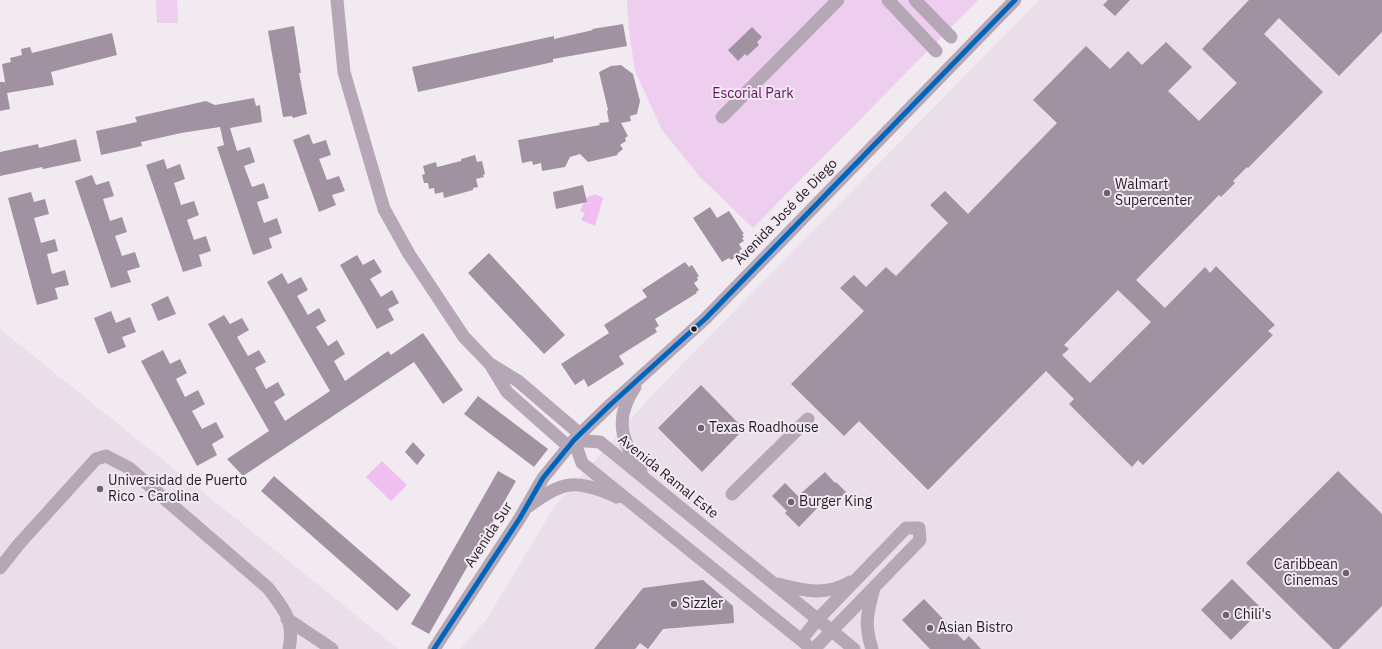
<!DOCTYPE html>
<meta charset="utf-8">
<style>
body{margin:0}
canvas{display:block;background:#f1ebf1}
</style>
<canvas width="1382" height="649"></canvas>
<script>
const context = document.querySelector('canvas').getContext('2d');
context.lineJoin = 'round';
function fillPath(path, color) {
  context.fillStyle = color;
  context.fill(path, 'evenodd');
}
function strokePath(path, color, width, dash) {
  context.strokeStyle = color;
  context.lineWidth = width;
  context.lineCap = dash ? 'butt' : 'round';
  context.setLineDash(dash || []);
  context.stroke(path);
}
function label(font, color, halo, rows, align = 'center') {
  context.font = font + ' "IBM Plex Sans",sans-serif';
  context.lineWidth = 4;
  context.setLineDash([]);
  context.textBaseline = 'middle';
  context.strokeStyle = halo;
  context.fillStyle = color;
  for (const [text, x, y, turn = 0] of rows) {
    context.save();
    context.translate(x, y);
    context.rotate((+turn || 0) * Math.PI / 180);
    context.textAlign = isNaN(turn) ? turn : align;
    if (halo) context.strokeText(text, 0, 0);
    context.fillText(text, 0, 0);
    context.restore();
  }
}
const built = new Path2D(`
 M1039 0H1382V649H460L486 620 554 507 653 394Z
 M0 329 398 649H0Z`);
const green = new Path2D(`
 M156 0H177L178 23H157Z
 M627 0H978L753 228 700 177 662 130 635 71 629 31Z`);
const water = new Path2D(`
 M595 194 603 198 595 226 581 220 585 213 580 211 586 198Z
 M382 461 407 485 391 501 366 477Z`);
const building = new Path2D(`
 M1108 0H1130L1115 16 1103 5Z
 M1249 0H1382V32L1339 76 1279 18 1264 34 1323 92 1248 168 1247 167 1233 181 1235 183 1221 197 1219 195 1136 280 1165 308 1205 267 1210 273 1216 266 1275 325 1268 331 1273 335 1143 465 1138 460 1132 467 1069 404 1074 399 1046 371 928 490 859 421 844 436 791 384 864 311 840 288 854 275 866 287 886 267 896 276 948 223 930 205 945 191 968 214 1057 123 1033 100 1086 46 1110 69 1128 51 1142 65 1166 42 1192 67 1168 91 1199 121 1237 83 1202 49ZM1118 290 1151 322 1090 383 1062 355 1069 349 1064 345Z
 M623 24 627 46 553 59V62L418 92 412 67 554 36V39L593 30 592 29Z
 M294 26 301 73H299L307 114 293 118 292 116 283 117 268 31Z
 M752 27 762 37 757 42 759 45 747 56 745 54 738 61 728 50Z
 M112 33 117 55 51 72 54 85 7 93 10 109 0 111V82H5L7 93 2 64 11 62 10 58 22 55 21 49 30 47 32 53Z
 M621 65 633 74 640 101 637 114 630 116 631 121 621 123 628 136 625 138 626 141 620 145 623 149 617 154 618 155 588 162 580 154 570 157 565 167 542 171 541 163 533 165 532 161 522 163 518 140 600 125 599 123 609 122 607 111 608 110 599 72 611 66Z
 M254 98 256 106 260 105 262 122 230 128 237 151 250 147 255 162 244 166 252 187 264 183 269 198 257 202 264 223 277 218 282 233 269 238 272 248 253 255 217 147 224 145 220 127 181 133 141 142 142 146 101 155 96 131 137 122 135 117 206 101 215 105Z
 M309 134 313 144 326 140 331 155 319 159 327 180 339 176 345 191 332 195 336 205 319 212 293 140Z
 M76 139 81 161 43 169 42 167 0 176V152L38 144 39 148Z
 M475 155 477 162 482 161 485 174 483 175 484 177 476 179 478 187 473 188V190L444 198 443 192 435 194 434 188 429 189 428 183H424L422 175 425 174 423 166 436 162 437 167 461 161V159Z
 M164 159 167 169 180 164 185 179 174 183 181 205 194 201 199 215 187 220 194 240 206 236 211 251 199 255 202 266 183 272 146 165Z
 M92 175 96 185 109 181 114 196 103 199 110 221 122 217 127 232 115 236 122 256 135 252 140 267 127 271 131 282 111 288 75 181Z
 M583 185 587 202 556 209 553 192Z
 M31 192 34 202 45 199 49 214 34 218 41 243 55 239 58 251 47 254 52 274 65 270 69 285 55 288 58 299 37 305 8 198Z
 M710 207 717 218 729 211 744 234H742L744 237 742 238 744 241 739 244 742 249 739 251 741 254 731 260 729 258 722 262 693 218Z
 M489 253 565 335 544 354 468 273Z
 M357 255 363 265 374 259 382 272 370 279 381 297 392 290 399 303 388 309 394 320 377 329 340 265Z
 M685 262 689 267 692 265 699 276 697 277 698 280 694 283 699 290 696 292 697 293 655 319 659 326 655 328 657 332 619 356 624 364 588 387 584 379 575 385 561 364 609 333 604 325 647 297 642 290Z
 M282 273 288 284 301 277 308 290 297 296 308 315 319 308 326 321 316 327 328 346 337 340 345 354 334 361 345 381 388 351 391 355 423 333 463 390 443 404 414 362 243 476 227 459 269 431 208 324 224 315 230 324 242 318 249 330 237 337 248 356 259 350 266 362 255 368 266 389 278 382 285 395 274 402 285 421 330 391 267 282Z
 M168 296 176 314 158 321 151 304Z
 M111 311 116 323 130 317 136 332 122 337 126 347 108 354 94 318Z
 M163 350 170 364 180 359 187 373 176 379 185 397 198 390 205 404 192 411 202 429 216 422 224 437 212 444 217 455 197 466 141 361Z
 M701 385 744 429 702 472 658 428Z
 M478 396 548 449 534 467 464 414Z
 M413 442 425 455 417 465 405 452Z
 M498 471 516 481 429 634 411 624Z
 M1338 471 1382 514V606L1339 649H1333L1246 563Z
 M825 472 835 483 836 482 846 492 829 508 823 502 799 527 785 513 787 511 772 496 785 483 798 496Z
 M274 476 411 595 397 611 261 491Z
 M1232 579 1262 609 1231 640 1201 610Z
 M703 580 733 606 734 623 663 629 648 649 640 643 635 649H594L643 588Z
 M924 599 964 641 969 636 981 649H930L902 620Z`);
const minor = new Path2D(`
 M337 0 344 72 384 209 409 254 464 337 490 364 507 392 569 447
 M888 0 936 51
 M915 0 951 37
 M722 117 838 0
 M492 365 518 381 580 434
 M635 387C613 420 622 440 641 471
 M574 440 600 442 854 649
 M574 440 582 463 806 644
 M732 494 808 419
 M529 506C563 480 577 479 617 497
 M0 568 19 544 96 459 106 456 129 468 268 588C284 609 295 621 289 649
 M778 584C804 591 826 596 850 582
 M287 619 332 649
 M801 640 818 619 906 528H919L920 540 814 649
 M434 649 520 518 543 478 574 440 610 405 706 318 1015 0
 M872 649C864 623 867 614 874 588`);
const bus1 = new Path2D(`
 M434 649 520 518 543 478 574 440 610 405 706 318 1015 0`);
const markers = [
 [1107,193,4,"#696569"],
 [694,329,3.5,"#201d20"],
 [701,428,4,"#696569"],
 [100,489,4,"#696569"],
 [791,502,4,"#696569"],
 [1346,573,4,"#696569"],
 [674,604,4,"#696569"],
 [1226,615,4,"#696569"],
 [930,628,4,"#696569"]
];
const parkNames = [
 ["Escorial Park",753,94]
];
const poiNames = [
 ["Walmart",1115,185],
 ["Supercenter",1115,201],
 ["Texas Roadhouse",709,428],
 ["Universidad de Puerto",108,481],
 ["Rico - Carolina",108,497],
 ["Burger King",799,502],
 ["Caribbean",1338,565,"right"],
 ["Cinemas",1338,581,"right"],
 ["Sizzler",682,604],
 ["Chili's",1234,615],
 ["Asian Bistro",938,628]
];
const streetNames = [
 ["Avenida José de Diego",786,212,-46],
 ["Avenida Ramal Este",668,477,39],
 ["Avenida Sur",489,535,-57]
];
fillPath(built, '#e9dee9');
fillPath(green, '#eeceee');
fillPath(water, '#f1bef1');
fillPath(building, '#a092a1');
strokePath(minor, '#b5a7b5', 13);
strokePath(bus1, '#0065bd', 5);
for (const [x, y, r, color] of markers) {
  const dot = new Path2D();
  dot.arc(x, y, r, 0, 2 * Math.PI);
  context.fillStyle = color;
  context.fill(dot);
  strokePath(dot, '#f3e9f3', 1.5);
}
label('14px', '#640f67', '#f3e9f3', parkNames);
label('14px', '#201d20', '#f3e9f3', poiNames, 'left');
label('14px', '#201d20', '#f3e9f3', streetNames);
</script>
